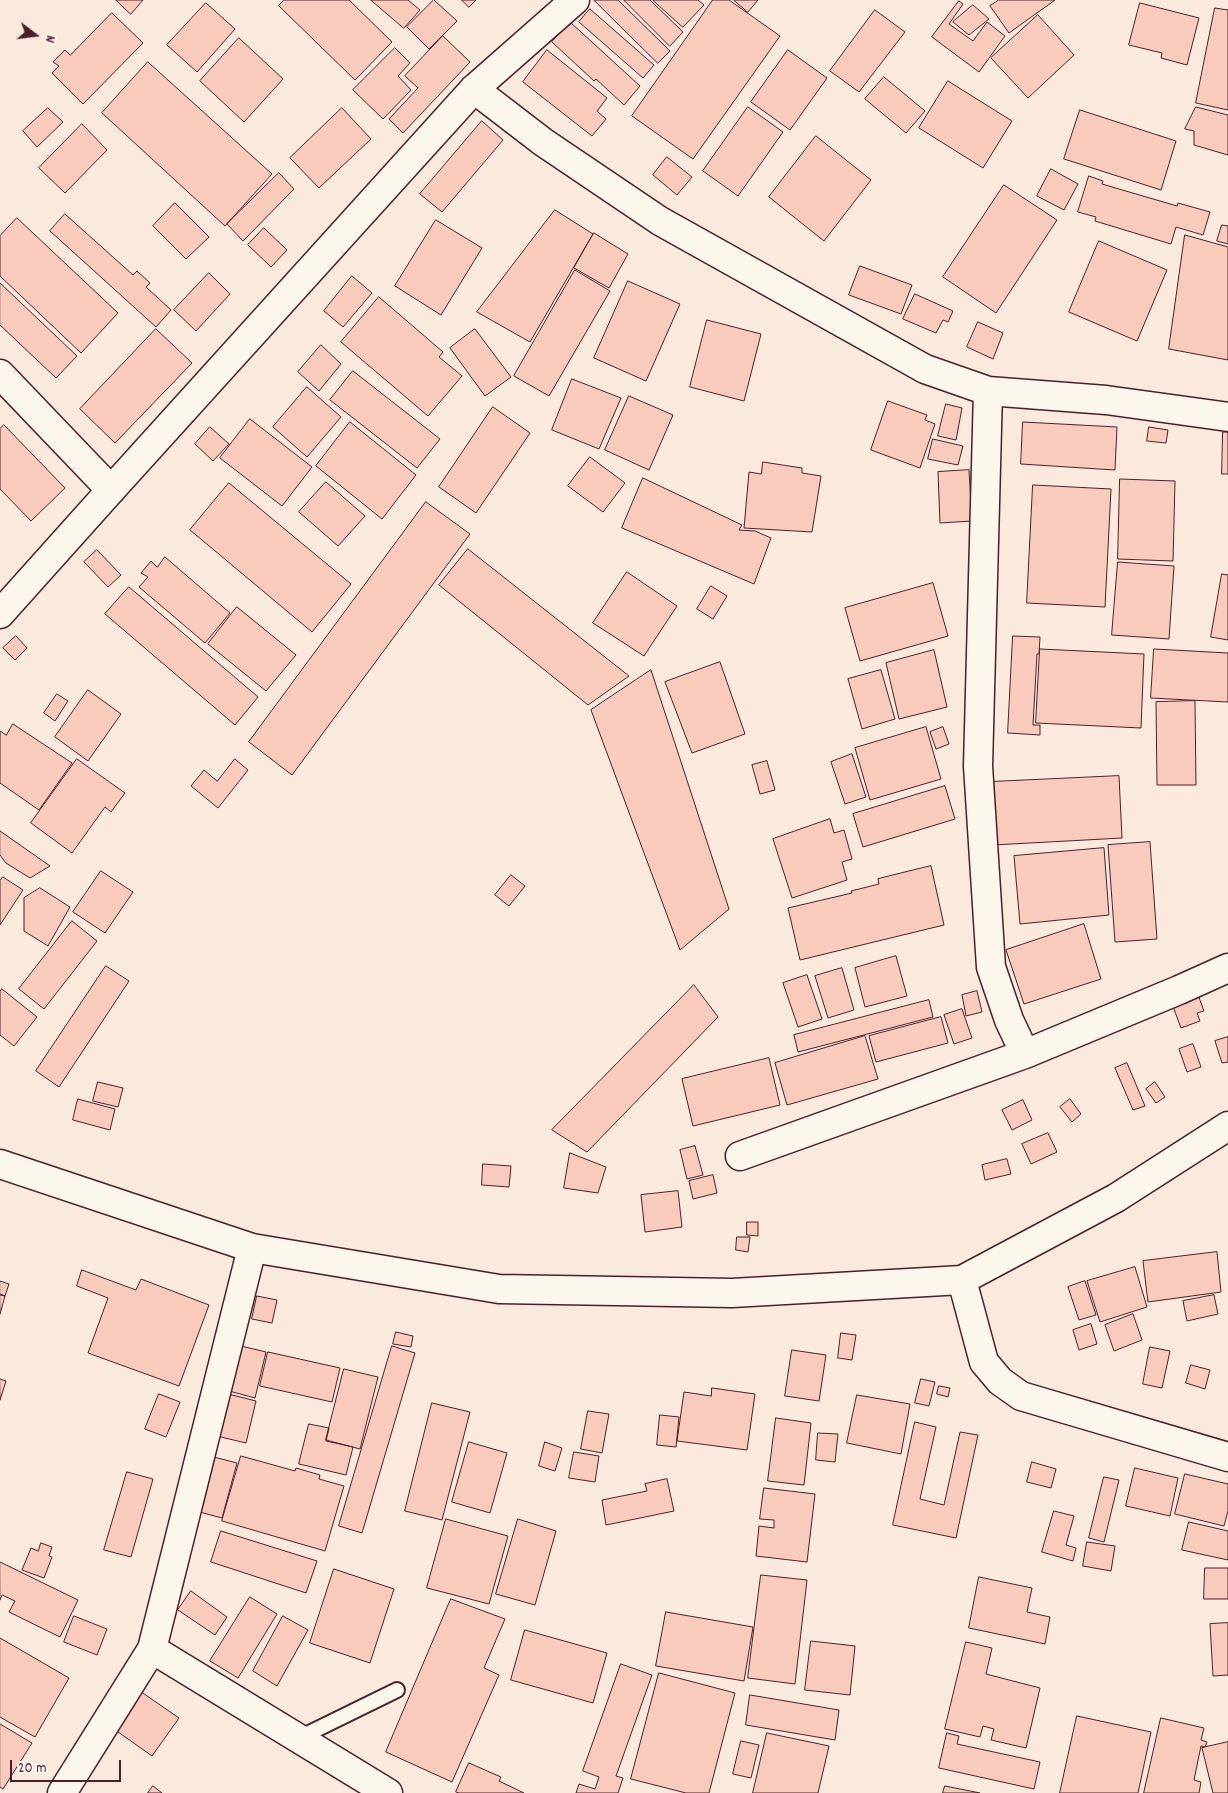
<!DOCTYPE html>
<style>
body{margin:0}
#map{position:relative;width:1228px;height:1793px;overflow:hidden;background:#faeade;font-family:Dekko,sans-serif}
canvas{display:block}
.north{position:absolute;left:10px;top:10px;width:50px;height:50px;-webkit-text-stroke:4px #fbf7ec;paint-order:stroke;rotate:105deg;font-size:14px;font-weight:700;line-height:20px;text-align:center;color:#4a1f2b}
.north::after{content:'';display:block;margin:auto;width:18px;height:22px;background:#4a1f2b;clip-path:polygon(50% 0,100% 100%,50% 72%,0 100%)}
.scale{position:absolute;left:10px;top:1760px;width:111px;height:22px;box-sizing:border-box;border:2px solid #4a1f2b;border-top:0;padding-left:6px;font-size:15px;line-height:18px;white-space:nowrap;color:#4a1f2b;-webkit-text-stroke:4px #fbf7ec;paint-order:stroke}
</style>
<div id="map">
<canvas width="1228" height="1793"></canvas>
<div class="north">N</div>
<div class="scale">20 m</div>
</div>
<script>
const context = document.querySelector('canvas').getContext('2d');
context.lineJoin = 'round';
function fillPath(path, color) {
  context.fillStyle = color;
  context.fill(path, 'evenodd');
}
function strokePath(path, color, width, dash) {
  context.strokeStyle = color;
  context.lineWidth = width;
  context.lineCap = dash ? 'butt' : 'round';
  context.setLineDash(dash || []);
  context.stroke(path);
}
const building = new Path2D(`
 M116 0H143L131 14Z
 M284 0H349L392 42 355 80 279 6Z
 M371 0H408L420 10 404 28Z
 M434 0 457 21 429 49 407 27Z
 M462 0H476L469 7Z
 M594 0H618L670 51 658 63Z
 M624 0H650L683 32 670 46Z
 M653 0H698L704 5 683 27Z
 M713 0H729L780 36 693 159 632 116Z
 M734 0H758L748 12Z
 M999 0H1055L1009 33 990 6Z
 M959 1 963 4 949 24 973 41 987 22 1005 36 979 72 932 37Z
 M206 3 235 29 197 72 167 45Z
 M1140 3 1199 18 1187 65 1161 58 1162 53 1129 45Z
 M973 5 989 19 969 35 953 22Z
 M1215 8 1228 10V110L1196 103Z
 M590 9 654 65 643 78 579 22Z
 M875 10 905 32 859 92 830 71Z
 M112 13 143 43 83 104 52 73 59 66 53 62 65 50 70 55Z
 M1038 15 1074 55 1028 98 991 58Z
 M570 22 640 86 624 105 596 79 594 81 552 42Z
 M443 36 470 62 403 133 389 119 418 88 405 76Z
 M239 38 283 79 244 122 200 81Z
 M395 48 410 63 398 76 411 90 383 119 353 90Z
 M547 50 607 98 597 111 606 119 592 136 523 82Z
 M788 50 827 78 790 130 751 102Z
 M148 62 272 174 225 226 102 113Z
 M884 77 925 111 906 133 865 99Z
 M948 81 1012 121 983 168 919 128Z
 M748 107 783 132 738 196 703 171Z
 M1196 107 1228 115V155L1194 145V131L1185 129Z
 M48 108 63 122 37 147 23 131Z
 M342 108 371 139 319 188 290 158Z
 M1080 110 1176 141 1161 190 1064 159Z
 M482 121 503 140 442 212 420 194Z
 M82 124 107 150 65 193 39 168Z
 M816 136 871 180 824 241 769 197Z
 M667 157 692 177 677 195 653 175Z
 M1051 169 1078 184 1064 210 1037 196Z
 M279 173 294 189 243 241 227 224Z
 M1089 176 1103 181 1102 184 1177 206 1178 203 1210 212 1203 235 1176 227 1171 244 1095 221 1096 217 1078 212Z
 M1004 185 1057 220 996 313 943 277Z
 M175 203 209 237 186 259 153 226Z
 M555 210 593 234 530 342 477 312Z
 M65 214 133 275 137 271 150 283 146 287 171 310 156 327 50 231Z
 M17 218 118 313 81 353 0 276V236Z
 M436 220 482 248 441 315 395 286Z
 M1222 225 1228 226V244L1217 241Z
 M264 228 287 250 271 267 248 245Z
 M594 233 628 254 609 288 574 268Z
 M1185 235 1228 247V360L1169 349Z
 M1099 241 1167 270 1137 341 1069 312Z
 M860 266 912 285 901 314 849 295Z
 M575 270 610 291 549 396 514 376Z
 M209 273 230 294 196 331 174 310Z
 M352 276 372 293 343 327 324 311Z
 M628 281 680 304 646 381 594 358Z
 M0 283 77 356 56 378 0 325Z
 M915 294 953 311 948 322 943 320 936 333 903 319Z
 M379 297 443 352 439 357 462 376 428 416 341 342Z
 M707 320 761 334 744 401 690 387Z
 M978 322 1003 333 993 359 967 347Z
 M156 329 192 363 115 443 80 409Z
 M475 329 511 377 485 396 450 348Z
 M321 345 341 364 319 391 298 372Z
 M353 371 440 439 417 468 330 400Z
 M572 379 621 398 599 449 552 430Z
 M307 387 341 417 307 457 273 427Z
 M629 396 673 415 649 470 605 450Z
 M888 401 927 415 925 420 935 424 920 468 871 450Z
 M946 404 962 408 956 440 938 436Z
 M493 407 530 433 476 513 439 487Z
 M250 419 312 467 282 506 220 458Z
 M350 422 416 475 382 519 316 466Z
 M1023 422 1117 427 1115 470 1021 464Z
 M4 425 65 488 31 521 0 489V429Z
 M210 427 229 444 213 461 195 444Z
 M1149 427 1168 430 1166 443 1147 441Z
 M1223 432H1228V474H1222Z
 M933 439 963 446 958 465 928 459Z
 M590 457 625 483 603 512 568 486Z
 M763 462 802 468V473L821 476 812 532 744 528 749 472 761 474Z
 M969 470 972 521 940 523 938 472Z
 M643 478 742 525 739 530 755 531 771 538 754 584 622 528Z
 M1120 479 1175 481 1173 561 1118 559Z
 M326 482 365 516 338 546 299 512Z
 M229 483 351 584 312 632 190 530Z
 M1033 485 1111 489 1105 607 1027 603Z
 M426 502 470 534 292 775 249 742Z
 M468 549 629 676 588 705 439 585Z
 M97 550 121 575 108 587 84 562Z
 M165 557 230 613 205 643 139 587 148 577 141 573 151 561 157 567Z
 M1118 562 1174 566 1169 639 1112 635Z
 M627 572 677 606 644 656 593 623Z
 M1222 574 1228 575V640L1211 637Z
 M933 583 948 636 860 661 845 608Z
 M711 586 727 596 713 619 697 609Z
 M129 587 258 697 235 725 105 614Z
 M237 607 296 655 266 691 208 644Z
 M16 636 27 648 15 660 3 648Z
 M1013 636 1040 637 1039 654H1037L1033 725H1040V735L1008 733Z
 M1040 649 1144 654 1141 728 1036 723Z
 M1154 649 1228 653V702L1151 698Z
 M934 650 947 707 899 719 886 663Z
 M720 662 745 734 692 753 665 682Z
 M651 670 729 909 680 950 591 710Z
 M881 670 895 719 862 729 848 679Z
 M88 690 121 714 88 761 55 737Z
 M57 694 68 701 55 721 44 713Z
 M1195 701 1196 785H1157L1156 702Z
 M13 724 72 763 39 810 0 783V731L6 735Z
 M926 727 941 779 870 800 855 748Z
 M943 727 949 744 936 749 930 732Z
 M852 754 866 797 845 804 831 762Z
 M77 759 125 793 111 812 105 807 72 853 31 823Z
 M235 759 248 770 218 808 191 786 204 770 217 781Z
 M767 761 775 790 760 794 752 765Z
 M1119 776 1122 838 993 845 990 782Z
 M945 786 955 819 863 847 853 814Z
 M830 819 834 833 844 830 852 859 842 862 847 880 792 898 773 839Z
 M0 831 50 866 30 878 6 863 0 855Z
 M1150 842 1157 939 1115 942 1108 845Z
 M1104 848 1109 915 1020 924 1014 856Z
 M931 866 944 925 800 960 788 908 852 893 851 891 879 884 878 879Z
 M101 871 133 892 105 933 73 912Z
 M511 875 525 886 509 906 495 895Z
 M3 877 23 890 0 925V881Z
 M40 888 70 907 48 946 24 931V898Z
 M72 921 97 941 44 1009 19 989Z
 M1084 924 1101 979 1024 1004 1006 950Z
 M896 956 907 996 865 1007 855 968Z
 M106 966 129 981 59 1087 36 1071Z
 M842 968 854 1010 828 1018 815 976Z
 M807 975 822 1019 798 1027 783 983Z
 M694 985 718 1017 587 1152 552 1130Z
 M2 989 37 1017 14 1046 0 1035V992Z
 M977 991 982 1012 966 1016 962 995Z
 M1197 992 1204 1011 1197 1013 1200 1021 1181 1028 1171 1001Z
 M929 1000 933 1017 798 1052 794 1035Z
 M962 1009 972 1038 954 1044 944 1015Z
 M941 1017 948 1043 876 1062 869 1036Z
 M865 1036 878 1079 787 1105 775 1063Z
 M1228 1037V1062L1222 1063 1215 1041Z
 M1193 1044 1201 1067 1187 1072 1179 1049Z
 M769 1058 780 1105 693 1126 682 1079Z
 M1127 1063 1145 1106 1133 1110 1115 1068Z
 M98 1082 123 1088 118 1107 93 1101Z
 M1155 1082 1165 1097 1156 1103 1146 1089Z
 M78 1099 115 1109 110 1130 73 1120Z
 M1070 1099 1081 1114 1072 1122 1060 1107Z
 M1023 1100 1032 1120 1012 1130 1002 1110Z
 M1048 1133 1057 1152 1031 1164 1022 1144Z
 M695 1146 703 1175 687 1179 680 1150Z
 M570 1153 606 1167 598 1193 564 1188Z
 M1007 1159 1011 1174 985 1180 982 1165Z
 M483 1164 511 1166 509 1187 482 1185Z
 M713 1175 717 1193 693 1199 689 1181Z
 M678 1191 682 1227 645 1232 641 1195Z
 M747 1222H758V1236L747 1235Z
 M737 1237H750L748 1252 736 1250Z
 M1217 1252 1221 1292 1148 1302 1143 1261Z
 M1135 1267 1147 1307 1100 1322 1087 1281Z
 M82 1270 136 1290 141 1279 209 1305 179 1386 88 1353 108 1298 77 1286Z
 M0 1281 9 1284 5 1296 0 1294Z
 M1085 1281 1096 1315 1079 1320 1068 1287Z
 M0 1295 5 1296 0 1314Z
 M1214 1295 1218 1314 1187 1321 1183 1301Z
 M257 1296 277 1300 272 1323 252 1319Z
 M1133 1314 1142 1340 1114 1351 1105 1325Z
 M1091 1324 1097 1344 1079 1350 1073 1330Z
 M396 1332 413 1336 411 1347 393 1344Z
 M841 1333 856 1335 852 1360 838 1358Z
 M241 1346 266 1352 255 1398 229 1391Z
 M392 1346 415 1353 362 1533 339 1526Z
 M1150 1347 1170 1351 1162 1388 1143 1384Z
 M792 1350 826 1355 819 1401 785 1396Z
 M268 1352 340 1368 332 1402 260 1386Z
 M1191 1365 1210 1370 1205 1389 1186 1383Z
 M344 1369 378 1377 360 1449 326 1440Z
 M0 1379 6 1381 0 1400Z
 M921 1379 935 1382 929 1406 915 1403Z
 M939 1386 950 1388 948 1397 937 1394Z
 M712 1388 755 1394 747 1450 677 1441 684 1392 711 1396Z
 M159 1394 180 1402 166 1437 145 1429Z
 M228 1394 256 1401 246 1443 217 1436Z
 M857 1395 910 1404 901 1454 847 1443Z
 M432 1403 470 1412 442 1520 405 1511Z
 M588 1411 609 1414 602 1453 581 1449Z
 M660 1415 679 1417 676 1447 657 1445Z
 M776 1418 811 1423 804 1485 768 1481Z
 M915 1422 936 1427 920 1499 944 1505 960 1432 978 1435 956 1538 893 1525Z
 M309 1424 329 1428 326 1441 353 1447 346 1475 299 1464Z
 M818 1433 838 1434 835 1462 816 1460Z
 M469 1442 507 1453 490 1513 452 1502Z
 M545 1442 562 1448 555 1471 539 1466Z
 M574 1452 599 1456 595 1482 569 1478Z
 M210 1456 237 1463 222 1518 196 1511Z
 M241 1456 295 1471 296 1468 320 1475 319 1479 344 1486 325 1551 222 1521Z
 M1032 1462 1056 1469 1051 1488 1027 1482Z
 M1135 1468 1178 1478 1170 1516 1126 1506Z
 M127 1472 153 1479 131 1557 104 1550Z
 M1185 1474 1228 1484V1511L1224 1526 1175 1514Z
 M1104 1477 1119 1480 1104 1542 1089 1538Z
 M667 1479 674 1511 606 1525 602 1500 647 1491 645 1484Z
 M764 1488 815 1494 807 1562 756 1556 759 1526 774 1528V1520L760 1519Z
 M1054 1511 1074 1516 1066 1545 1076 1548 1073 1561 1042 1552Z
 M446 1519 508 1536 489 1604 427 1588Z
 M518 1519 556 1531 535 1605 496 1594Z
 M1189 1522 1228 1531V1560L1182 1550Z
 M221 1531 317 1561 306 1593 211 1562Z
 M1087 1542 1115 1546 1111 1571 1083 1566Z
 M41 1543 52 1547 49 1556 52 1557 44 1578 22 1570 31 1548 38 1551Z
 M0 1562 78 1600 60 1637 9 1612 15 1601 2 1595 0 1600Z
 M1205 1568H1228V1599H1204Z
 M334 1569 394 1589 370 1663 310 1643Z
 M761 1575 807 1580 795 1684 748 1678Z
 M979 1577 1032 1588 1027 1612 1050 1617 1045 1644 969 1628Z
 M191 1591 227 1617 215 1635 178 1610Z
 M250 1597 277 1614 238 1678 210 1661Z
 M451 1599 505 1619 484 1668 499 1675 452 1782 386 1752Z
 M666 1612 753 1627 744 1681 656 1666Z
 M74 1616 107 1629 97 1655 64 1642Z
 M283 1616 308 1630 277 1686 253 1671Z
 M1228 1623V1675L1213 1676 1210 1624Z
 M525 1630 607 1653 593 1703 511 1680Z
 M0 1638 69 1678 35 1737 0 1717Z
 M811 1641 855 1646 850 1695 805 1690Z
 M966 1642 992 1648 986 1674 1040 1688 1026 1748 991 1740 994 1729 983 1726 980 1737 945 1729Z
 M621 1664 652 1675 616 1776 623 1778 618 1793H576L579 1784 595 1789 599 1777 583 1771Z
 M659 1673 735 1693 709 1793H686L631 1779Z
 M137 1689 179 1718 152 1756 111 1727Z
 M750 1695 839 1710 835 1740 746 1725Z
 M1077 1716 1151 1732 1138 1793H1060Z
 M1161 1718 1204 1728 1201 1740 1207 1742 1205 1747 1201 1746 1194 1780 1201 1782 1199 1793H1144Z
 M0 1724 32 1743 3 1789 0 1787Z
 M767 1733 829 1746 818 1793H753Z
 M947 1733 959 1736 957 1744 1040 1762 1034 1789 939 1768Z
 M741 1741 759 1745 751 1778 733 1774Z
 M1228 1742V1793H1213L1202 1748Z
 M469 1763 501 1777 499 1781 524 1793H459L456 1792Z
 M153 1786 162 1793H148Z
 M945 1786 980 1793H943Z`);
const lane = new Path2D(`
 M299 1738 397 1690`);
const street = new Path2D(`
 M474 89 543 142 660 221 925 369 988 391 1106 400 1228 417
 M0 374 111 490
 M988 391 978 766 991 967 1009 1020 1025 1054
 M740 1156 1025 1054 1179 990 1228 968
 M962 1280 984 1362 1000 1381 1021 1396 1228 1457
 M152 1649 388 1793
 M62 1793 152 1649 252 1248`);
const secondary = new Path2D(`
 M0 614 111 490 474 89 575 0
 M0 1164 252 1248 499 1289 732 1293 962 1280 1116 1198 1228 1126`);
fillPath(building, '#f9cbbd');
strokePath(building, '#4a1f2b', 1);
strokePath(lane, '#4a1f2b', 18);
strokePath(street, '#4a1f2b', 31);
strokePath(secondary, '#4a1f2b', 31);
strokePath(lane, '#fbf7ec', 14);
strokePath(street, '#fbf7ec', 28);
strokePath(secondary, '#fbf7ec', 28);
</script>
